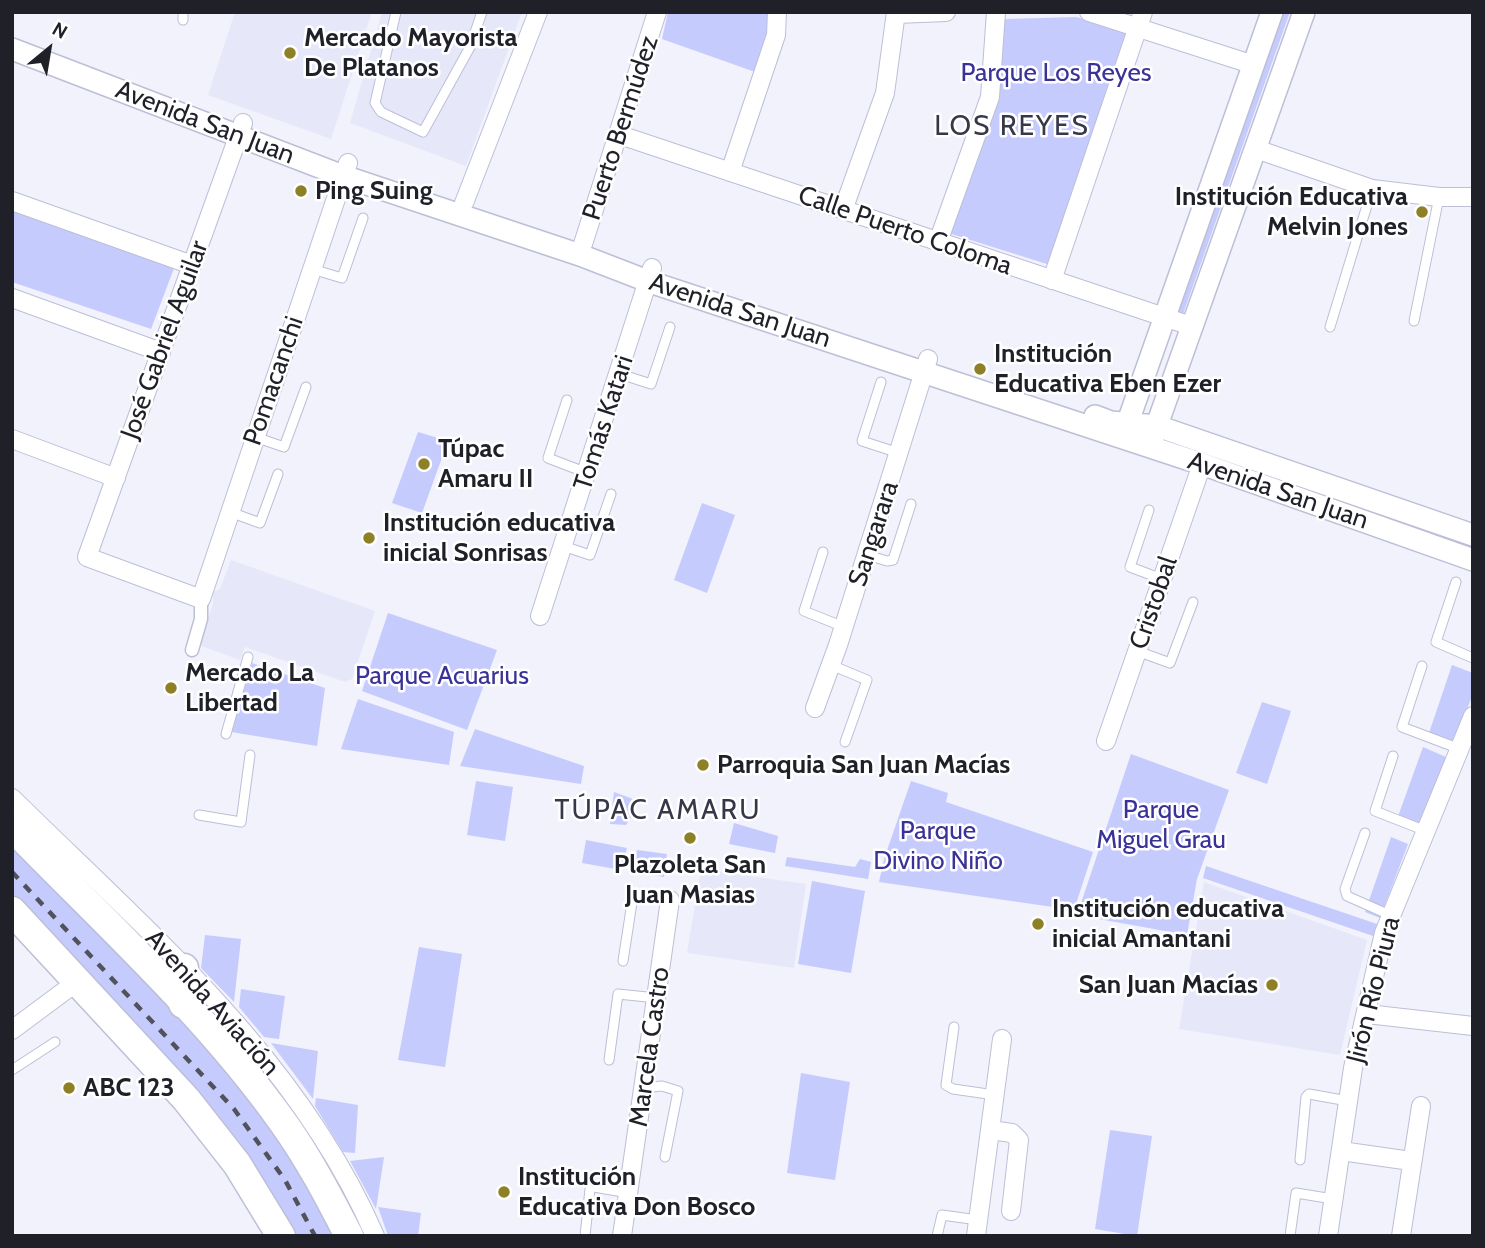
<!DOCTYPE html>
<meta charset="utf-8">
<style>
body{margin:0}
#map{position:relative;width:1485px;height:1248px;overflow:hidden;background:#f1f2fb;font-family:Cabin,sans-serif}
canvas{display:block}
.frame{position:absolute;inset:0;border:14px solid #1f2028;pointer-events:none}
.north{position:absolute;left:14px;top:14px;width:70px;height:70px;-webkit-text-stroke:5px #fff;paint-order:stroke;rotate:30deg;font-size:19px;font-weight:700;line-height:28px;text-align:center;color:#1f2028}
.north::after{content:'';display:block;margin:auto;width:24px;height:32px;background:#1f2028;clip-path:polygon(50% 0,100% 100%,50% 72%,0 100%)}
</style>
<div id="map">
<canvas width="1485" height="1248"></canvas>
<div class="frame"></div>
<div class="north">N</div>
</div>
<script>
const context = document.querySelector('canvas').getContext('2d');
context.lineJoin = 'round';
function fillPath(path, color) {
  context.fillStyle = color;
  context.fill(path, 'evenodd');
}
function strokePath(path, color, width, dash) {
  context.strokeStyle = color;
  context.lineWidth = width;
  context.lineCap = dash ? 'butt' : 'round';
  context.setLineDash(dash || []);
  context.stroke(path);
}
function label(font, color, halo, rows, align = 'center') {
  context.font = font + ' Cabin,sans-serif';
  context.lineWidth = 5;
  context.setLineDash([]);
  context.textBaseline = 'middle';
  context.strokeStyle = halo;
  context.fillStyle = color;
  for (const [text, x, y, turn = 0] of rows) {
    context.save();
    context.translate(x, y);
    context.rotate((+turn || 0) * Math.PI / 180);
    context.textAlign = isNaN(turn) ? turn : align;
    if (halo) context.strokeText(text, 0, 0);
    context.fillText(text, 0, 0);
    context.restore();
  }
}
const built = new Path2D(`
 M235 12H372L331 139 208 95Z
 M382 12H522L466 166 350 123Z
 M231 560 375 611 352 679 345 682 245 647 240 660 199 645 213 604V592L220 589Z
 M701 869 806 884 794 968 687 953Z
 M1204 882 1367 940 1340 1055 1179 1029Z`);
const green = new Path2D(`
 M668 12H771V34L758 73 662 39Z
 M1279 12H1290L1183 314 1175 311Z
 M1076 17 1128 31 1050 265 948 233 998 98 1005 19Z
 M12 209 176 263 151 329 12 282Z
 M418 432 448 441 422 513 392 503Z
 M702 503 735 515 707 593 674 580Z
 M388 613 497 650 467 730 362 691Z
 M252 663 325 688 317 746 231 732Z
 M1452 665 1473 673V694L1453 745 1428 736Z
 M358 699 454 732 449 765 341 749Z
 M1262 702 1291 711 1267 784 1236 773Z
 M475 729 584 766 581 784 460 766Z
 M1423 747 1446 757 1417 831 1396 822Z
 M1131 754 1229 790 1197 879 1187 935 1077 915Z
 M476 781 513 787 505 841 467 835Z
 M911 781 948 793 946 802 1093 852 1074 910 879 882 884 859Z
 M614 792 633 799V814L626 825 610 824Z
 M734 823 778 836 775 853 729 844Z
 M1391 837 1408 844 1380 918 1365 912Z
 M12 840 232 1075 275 1130 336 1236H293L242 1150 214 1111 12 894Z
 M586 840 627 848 621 870 582 863Z
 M637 850 667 854 664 877 632 872Z
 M787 857 855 867 860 859 871 862 868 879 785 866Z
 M1206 866 1380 925 1376 937 1203 878Z
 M812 881 865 891 851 973 798 964Z
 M205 935 241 939 234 1002 201 968Z
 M419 947 462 954 445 1067 398 1060Z
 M241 989 285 996 279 1039 264 1037 239 1007Z
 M271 1043 318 1051 313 1099Z
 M801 1073 850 1082 835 1180 787 1173Z
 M316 1098 358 1105 355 1153 343 1152 315 1106Z
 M1110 1130 1152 1136 1137 1236 1095 1229Z
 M384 1157 376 1209 350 1161Z
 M378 1207 421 1213 418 1236H388Z`);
const service = new Path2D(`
 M396 12 375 103 381 112 423 132 470 47 482 12
 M183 20V12
 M312 269 342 278 363 218
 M1414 321 1439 197
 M1330 327 1372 189
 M620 374 651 384 670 327
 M881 382 862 441 899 453
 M567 400 548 458 587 473
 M255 437 284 447 306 387
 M1149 510 1130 567 1162 579
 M230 512 260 523 278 474
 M563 546 590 555 611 494
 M823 552 804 611 844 627
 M867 555 887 561 893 560 911 504
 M1456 582 1436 642 1473 658
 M1137 651 1170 663 1193 602
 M831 665 867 680 845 742
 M1422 666 1402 727 1460 749
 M226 734 248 657
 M1393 756 1375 811 1426 831
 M199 815 241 822 250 755
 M1365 833 1345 889 1347 896 1392 916
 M623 961 633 896 670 900
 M954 1027 946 1085 953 1089 995 1095
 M609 1060 618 994 657 998
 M12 1070 55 1042
 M643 1088 662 1086 678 1091 665 1157
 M1300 1160 1306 1097 1309 1094 1348 1101
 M585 1236 590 1189 594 1187 629 1193
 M937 1236 942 1215 978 1220
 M1290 1236 1296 1193 1333 1199`);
const pedestrian = new Path2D(`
 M192 650 201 619V599`);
const minor = new Path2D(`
 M1089 12 1254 65
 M896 14 946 12
 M243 123 87 557 201 599 348 163
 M620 135 1191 326
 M1256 149 1372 189 1439 197H1473
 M730 172 776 35 777 12
 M12 201 192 265
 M464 203 538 12
 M843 210 885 93 896 12
 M938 242 990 97 996 12
 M583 244 657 12
 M1052 280 1143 12
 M12 298 161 352
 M12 439 116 478
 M540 616 652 268
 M815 708 838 645 928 359
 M1106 741 1202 464
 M12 798C146 930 299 1059 375 1236
 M1367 1014 1473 1026
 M12 1030 78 981
 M990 1130 1012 1133 1019 1140 1011 1211
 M1341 1151 1411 1161
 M622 1236 670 900
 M976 1236 1002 1039
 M1328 1236 1353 1068 1384 933 1473 716
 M1401 1236 1421 1106`);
const tertiary = new Path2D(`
 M12 49 343 176 580 255 650 282 1202 464 1473 560
 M1095 416 1111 422 1157 426 1473 535
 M1123 436 1272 12
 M1152 439 1304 12`);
const primary = new Path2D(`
 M12 827C104 922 205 1013 282 1121 308 1157 329 1197 349 1236
 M12 911 186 1099 237 1164 281 1236
 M183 1004 184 968`);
const rail = new Path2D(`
 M12 872 234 1109 285 1180 315 1236`);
const markers = [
 [290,53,7,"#8e8027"],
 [301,191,7,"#8e8027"],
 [1422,212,7,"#8e8027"],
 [980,369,7,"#8e8027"],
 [424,464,7,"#8e8027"],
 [369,538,7,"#8e8027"],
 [171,688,7,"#8e8027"],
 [703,765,7,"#8e8027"],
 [690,838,7,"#8e8027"],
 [1038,924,7,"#8e8027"],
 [1272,985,7,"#8e8027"],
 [69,1088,7,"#8e8027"],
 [504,1192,7,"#8e8027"]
];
const poiNames = [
 ["Mercado Mayorista",304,38],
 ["De Platanos",304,68],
 ["Ping Suing",315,191],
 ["Institución Educativa",1408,197,"right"],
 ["Melvin Jones",1408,227,"right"],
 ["Institución",994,354],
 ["Educativa Eben Ezer",994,384],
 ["Túpac",438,449],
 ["Amaru II",438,479],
 ["Institución educativa",383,523],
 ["inicial Sonrisas",383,553],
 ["Mercado La",185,673],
 ["Libertad",185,703],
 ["Parroquia San Juan Macías",717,765],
 ["Plazoleta San",690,865,"center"],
 ["Juan Masias",690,895,"center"],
 ["Institución educativa",1052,909],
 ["inicial Amantani",1052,939],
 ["San Juan Macías",1258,985,"right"],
 ["ABC 123",83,1088],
 ["Institución",518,1177],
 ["Educativa Don Bosco",518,1207]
];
const parkNames = [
 ["Parque Los Reyes",1056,73],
 ["Parque Acuarius",442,676],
 ["Parque",1161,810],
 ["Miguel Grau",1161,840],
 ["Parque",938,831],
 ["Divino Niño",938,861]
];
const streetNames = [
 ["Avenida San Juan",205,123,21],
 ["Puerto Bermúdez",621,128,-72],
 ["Calle Puerto Coloma",905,231,19],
 ["Avenida San Juan",740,311,18],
 ["José Gabriel Aguilar",165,340,-70],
 ["Pomacanchi",274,381,-71],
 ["Tomás Katari",604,423,-72],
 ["Avenida San Juan",1278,491,19],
 ["Sangarara",874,534,-72],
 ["Cristobal",1154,603,-71],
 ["Jirón Río Piura",1374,990,-76],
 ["Avenida Aviación",212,1003,48],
 ["Marcela Castro",650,1047,-82]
];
const neighbourhoodNames = [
 ["LOS REYES",1012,127],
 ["TÚPAC AMARU",658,811]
];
fillPath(built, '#e6e8fa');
fillPath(green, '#c5cbfd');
strokePath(service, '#bcbfd6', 11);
strokePath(pedestrian, '#bcbfd6', 15);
strokePath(minor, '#bcbfd6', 20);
strokePath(tertiary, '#bcbfd6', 24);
strokePath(primary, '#bcbfd6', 31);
strokePath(service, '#fff', 9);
strokePath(pedestrian, '#fff', 12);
strokePath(minor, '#fff', 18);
strokePath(tertiary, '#fff', 21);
strokePath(primary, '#fff', 28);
strokePath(rail, '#51525b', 4.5, [9, 9]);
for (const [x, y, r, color] of markers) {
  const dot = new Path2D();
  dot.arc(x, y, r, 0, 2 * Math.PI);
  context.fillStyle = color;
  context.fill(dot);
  strokePath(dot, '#fff', 2.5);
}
label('bold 26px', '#1f2028', '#fff', poiNames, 'left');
label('26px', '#3a3296', '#fff', parkNames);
label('26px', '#1f2028', '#fff', streetNames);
context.letterSpacing = '2px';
label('28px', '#36384a', '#fff', neighbourhoodNames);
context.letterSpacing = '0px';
</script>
